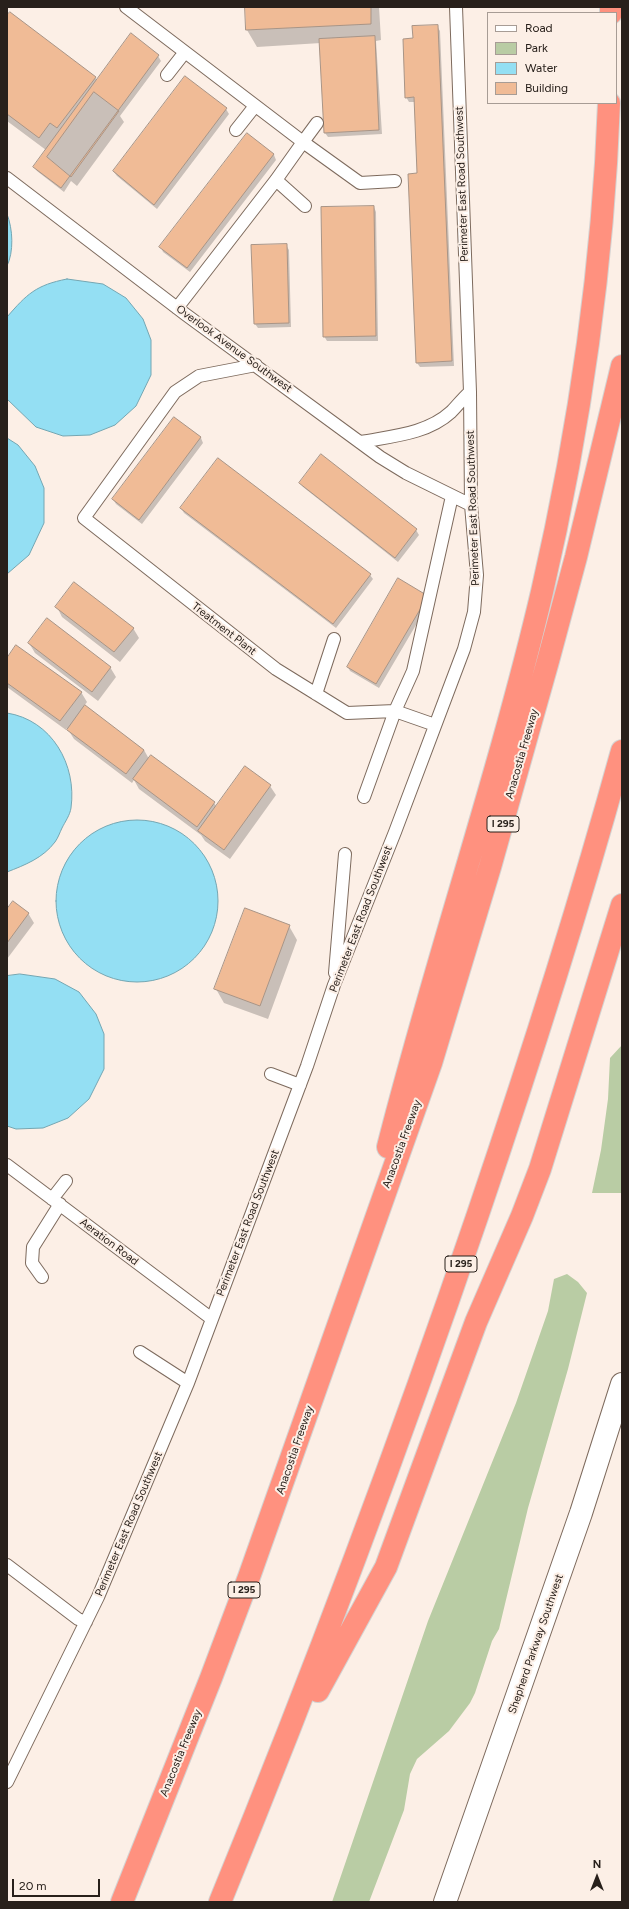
<!DOCTYPE html>
<style>
body{margin:0}
#map{position:relative;width:629px;height:1909px;overflow:hidden;background:#fcefe6;font-family:Figtree,sans-serif}
canvas{display:block}
.frame{position:absolute;inset:0;border:8px solid #28201b;pointer-events:none}
.legend{position:absolute;left:487px;top:12px;width:130px;height:92px;box-sizing:border-box;background:#fcefe6;border:1px solid #a79c95;margin:0;padding:5px 7px;list-style:none;font-size:12px;color:#28201b}
.legend li{display:flex;align-items:center;gap:8px;height:20px}
.legend b{width:20px;border:1px solid #a79c95}
.north{position:absolute;left:577px;top:1857px;width:40px;height:40px;-webkit-text-stroke:3px #fcefe6;paint-order:stroke;rotate:0deg;font-size:11px;font-weight:700;line-height:16px;text-align:center;color:#28201b}
.north::after{content:'';display:block;margin:auto;width:14px;height:18px;background:#28201b;clip-path:polygon(50% 0,100% 100%,50% 72%,0 100%)}
.scale{position:absolute;left:12px;top:1879px;width:88px;height:18px;box-sizing:border-box;border:2px solid #28201b;border-top:0;padding-left:5px;font-size:12px;line-height:14px;white-space:nowrap;color:#28201b;-webkit-text-stroke:3px #fcefe6;paint-order:stroke}
</style>
<div id="map">
<canvas width="629" height="1909"></canvas>
<div class="frame"></div>
<ul class="legend">
<li><b style="height:5px;background:#fff"></b>Road</li>
<li><b style="height:11px;background:#b9cca4"></b>Park</li>
<li><b style="height:11px;background:#94dff3"></b>Water</li>
<li><b style="height:11px;background:#f0bb96"></b>Building</li>
</ul>
<div class="north">N</div>
<div class="scale">20 m</div>
</div>
<script>
const context = document.querySelector('canvas').getContext('2d');
context.lineJoin = 'round';
function fillPath(path, color) {
  context.fillStyle = color;
  context.fill(path, 'evenodd');
}
function strokePath(path, color, width, dash) {
  context.strokeStyle = color;
  context.lineWidth = width;
  context.lineCap = dash ? 'butt' : 'round';
  context.setLineDash(dash || []);
  context.stroke(path);
}
function label(font, color, halo, rows, align = 'center') {
  context.font = font + ' Figtree,sans-serif';
  context.lineWidth = 4;
  context.setLineDash([]);
  context.textBaseline = 'middle';
  context.strokeStyle = halo;
  context.fillStyle = color;
  for (const [text, x, y, turn = 0] of rows) {
    context.save();
    context.translate(x, y);
    context.rotate((+turn || 0) * Math.PI / 180);
    context.textAlign = isNaN(turn) ? turn : align;
    if (halo) context.strokeText(text, 0, 0);
    context.fillText(text, 0, 0);
    context.restore();
  }
}
const green = new Path2D(`
 M622 1045V1193H592L601 1150 608 1099 610 1058Z
 M567 1274 578 1282 587 1293 568 1369 528 1508 499 1629 492 1641 475 1693 470 1703 449 1731 417 1759 410 1774 404 1810 369 1902H332L428 1621 516 1403 548 1311 554 1279Z`);
const water = new Path2D(`
 M7 214C13 229 14 252 7 266Z
 M67 279 103 284 126 298 143 319 151 340V375L136 406 115 425 90 435 63 436 36 427 7 399V317C27 294 36 285 67 279Z
 M7 438 18 445 35 466 44 488V523L29 555 7 574Z
 M7 713C52 720 77 765 71 808 70 815 65 822 62 828 60 832 58 838 55 842 43 858 25 865 7 872Z
 M56 901a81 81 0 1 1 162 0a81 81 0 1 1-162 0Z
 M20 974 55 979 79 992 96 1014 104 1034V1069L89 1099 68 1118 43 1128 16 1129 7 1126V976Z`);
const shadow = new Path2D(`
 M246 7H379L381 40 376 41 382 134 328 137 325 133 321 43 257 47 247 30Z
 M7 17 95 77 97 81 158 56 161 61 120 116 124 122 77 186 71 181 64 192 37 171 34 167 46 150 7 121Z
 M437 26 440 31 454 366 420 367 417 363 418 174 415 102H409L406 97 414 39Z
 M226 109 229 114 157 209 117 176 114 172Z
 M247 135 274 155 276 160 190 272 163 252 161 247Z
 M374 207 376 212 378 341H327L324 336Z
 M286 245 289 250 291 327 258 328 255 324Z
 M174 418 201 438 203 443 142 524 116 504 113 499Z
 M321 456 416 530 419 535 398 562 303 487 300 483Z
 M181 508 370 575 373 579 336 628 184 513Z
 M399 580 430 601 379 688 350 671 348 667Z
 M57 607 133 628 139 638 120 662 62 617Z
 M29 643 110 667 116 677 98 701 35 653Z
 M7 659 81 692 87 702 84 706 144 750 149 759 214 803 217 807 270 786 276 795 230 859 205 841 201 835 139 789 134 780 132 783 74 739 67 728 66 730 7 687Z
 M7 910 28 913 34 923 7 959Z
 M289 926 297 940 268 1019 224 1003 216 989Z`);
const building = new Path2D(`
 M245 7H371V24L246 30Z
 M10 12 96 77 57 128 50 123 39 138 7 114V15Z
 M438 25 452 361 416 363 408 174 417 173 414 97 405 98 403 39 413 38 412 26Z
 M131 33 159 55 61 188 33 167Z
 M375 36 379 130 324 133 319 39Z
 M185 76 227 108 154 205 113 171Z
 M94 92 119 111 71 177 47 157Z
 M247 133 274 154 187 268 159 247Z
 M374 206 376 336 323 337 321 207Z
 M287 244 289 323 254 324 251 245Z
 M174 417 201 437 139 520 112 499Z
 M321 454 417 529 395 558 299 483Z
 M218 458 371 574 333 624 180 508Z
 M398 578 428 596 376 684 347 667Z
 M74 582 134 628 114 652 55 607Z
 M47 618 111 667 92 692 28 643Z
 M16 645 82 692 60 721 7 683V658Z
 M85 705 144 750 126 774 67 730Z
 M151 755 215 802 197 827 133 779Z
 M245 766 271 785 224 850 198 831Z
 M13 901 29 913 7 943V909Z
 M245 908 290 925 260 1006 214 989Z`);
const service = new Path2D(`
 M126 7 303 142 276 180 177 308
 M167 75 185 52
 M317 123 303 142 360 183 395 181
 M236 130 255 106
 M7 178 185 314 380 457 406 473 471 505
 M276 180 305 206
 M256 365 199 376 175 392 84 518 276 669 347 713 395 711 413 671 452 496
 M361 442C392 436 427 434 451 412 457 406 463 398 470 392
 M316 694 334 639
 M364 797 395 711 435 725
 M335 973 345 854
 M271 1074 300 1085
 M7 1165 212 1319
 M52 1199 66 1181
 M42 1277 32 1263 33 1247 60 1204
 M140 1352 188 1383
 M7 1565 78 1619 86 1622
 M7 1782 98 1597 188 1383 307 1066 334 985 395 832 464 649 474 612 477 575 471 505 470 392 456 7`);
const minor = new Path2D(`
 M445 1902 581 1513 622 1384`);
const motorway = new Path2D(`
 M611 7V13
 M388 1147C435 961 498 779 542 592 579 432 603 268 609 103
 M318 1691 386 1567 476 1322 522 1216 540 1169 622 905
 M122 1902 211 1678 249 1577 431 1063 490 867 548 661 576 557 622 366
 M220 1902C313 1675 399 1446 478 1214 530 1061 579 907 622 751`);
const shields = [
 [503,824,32],
 [461,1264,32],
 [244,1590,32]
];
const shieldNames = [
 ["I 295",503,824],
 ["I 295",461,1264],
 ["I 295",244,1590]
];
const streetNames = [
 ["Perimeter East Road Southwest",462,184,-92],
 ["Overlook Avenue Southwest",234,349,36],
 ["Perimeter East Road Southwest",473,508,-92],
 ["Treatment Plant",224,629,38],
 ["Anacostia Freeway",522,754,-74],
 ["Perimeter East Road Southwest",361,919,-69],
 ["Anacostia Freeway",402,1144,-70],
 ["Perimeter East Road Southwest",248,1223,-69],
 ["Aeration Road",109,1242,37],
 ["Anacostia Freeway",295,1450,-71],
 ["Perimeter East Road Southwest",129,1524,-67],
 ["Shepherd Parkway Southwest",536,1644,-71],
 ["Anacostia Freeway",181,1753,-68]
];
fillPath(green, '#b9cca4');
fillPath(water, '#94dff3');
strokePath(water, '#74a6b2', 1);
fillPath(shadow, '#0003');
fillPath(building, '#f0bb96');
strokePath(building, '#a89486', 1);
strokePath(service, '#7d6a5d', 14);
strokePath(minor, '#7d6a5d', 24);
strokePath(motorway, '#d4d2d1', 24);
strokePath(service, '#fff', 12);
strokePath(minor, '#fff', 22);
strokePath(motorway, '#ff917f', 22);
for (const [x, y, w] of shields) {
  const box = new Path2D();
  box.roundRect(x - w / 2, y - 8, w, 16, 3);
  context.fillStyle = '#fcefe6';
  context.fill(box);
  strokePath(box, '#28201b', 1);
}
label('bold 10px', '#28201b', null, shieldNames);
label('11px', '#28201b', '#fcefe6', streetNames);
</script>
